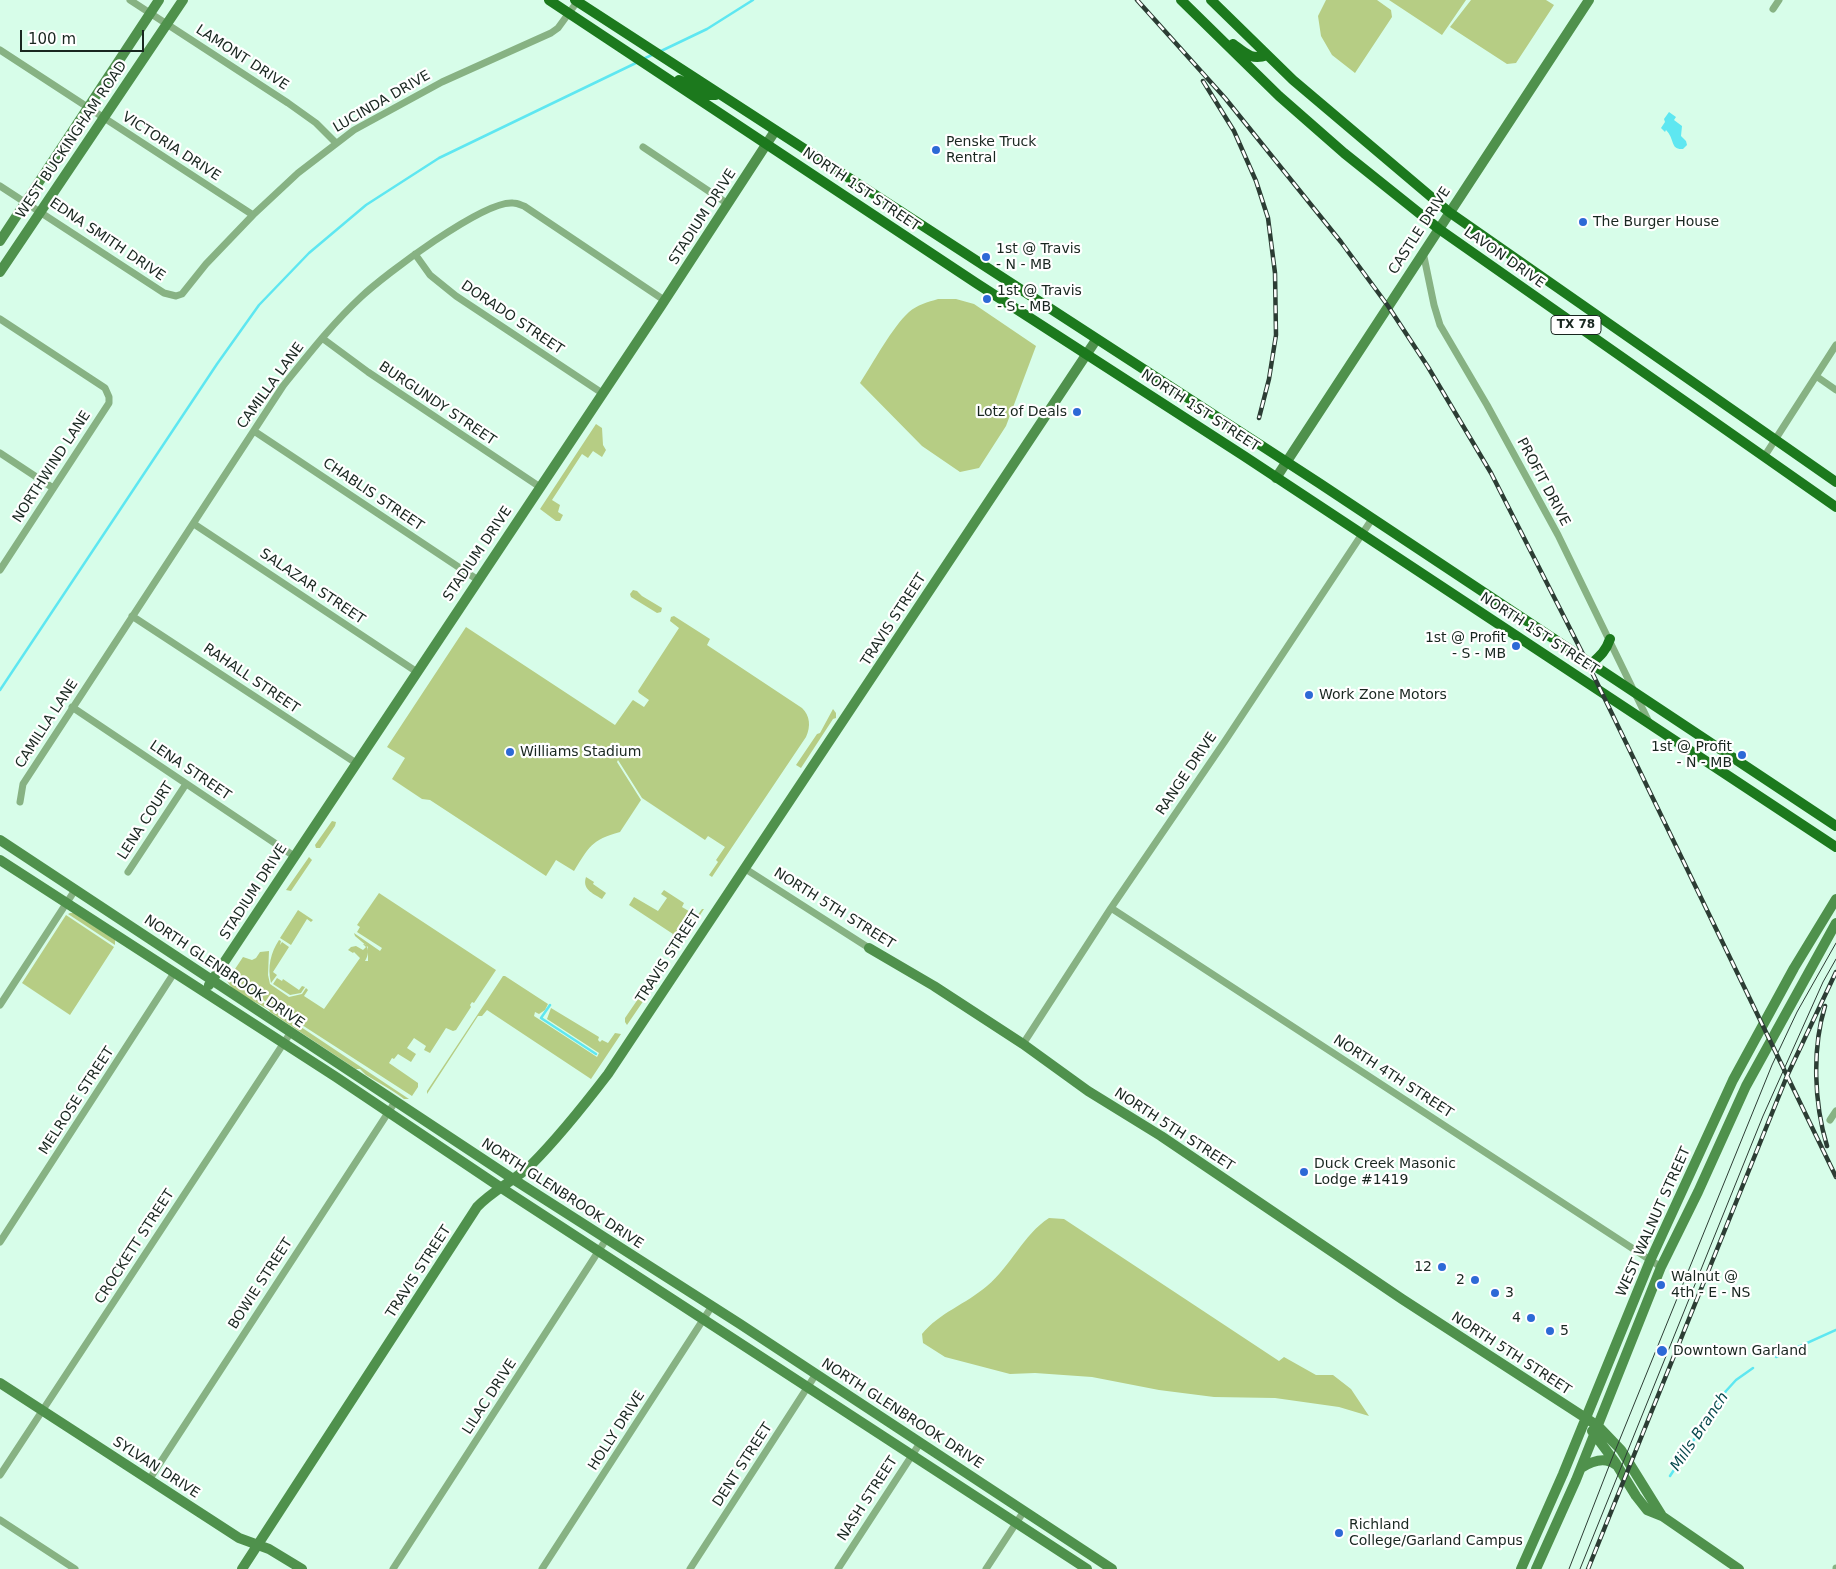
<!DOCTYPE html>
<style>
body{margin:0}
#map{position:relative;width:1836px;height:1569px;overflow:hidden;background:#d7fde9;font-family:"DejaVu Sans",sans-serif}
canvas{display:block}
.scale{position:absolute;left:20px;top:30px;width:124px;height:22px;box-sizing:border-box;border:2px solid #192720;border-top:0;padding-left:6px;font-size:15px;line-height:18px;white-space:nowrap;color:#192720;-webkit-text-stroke:4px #fff;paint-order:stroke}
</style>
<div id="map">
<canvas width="1836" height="1569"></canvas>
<div class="scale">100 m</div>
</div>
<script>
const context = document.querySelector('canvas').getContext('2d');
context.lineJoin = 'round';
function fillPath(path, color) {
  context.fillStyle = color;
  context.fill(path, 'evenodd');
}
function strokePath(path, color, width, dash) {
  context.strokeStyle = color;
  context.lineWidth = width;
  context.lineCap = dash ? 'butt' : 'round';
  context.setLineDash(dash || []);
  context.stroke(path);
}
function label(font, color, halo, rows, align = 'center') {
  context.font = font + ' "DejaVu Sans",sans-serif';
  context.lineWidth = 4.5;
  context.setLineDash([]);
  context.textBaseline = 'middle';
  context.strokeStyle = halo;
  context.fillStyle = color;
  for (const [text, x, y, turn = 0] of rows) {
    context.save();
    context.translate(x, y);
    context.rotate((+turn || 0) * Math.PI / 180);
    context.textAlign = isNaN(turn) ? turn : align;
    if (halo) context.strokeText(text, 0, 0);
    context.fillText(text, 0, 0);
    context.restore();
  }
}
const green = new Path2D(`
 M1326 0H1377L1391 10 1392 17 1355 73 1332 55 1321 36 1318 16Z
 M1389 0H1466L1442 35Z
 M1471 0H1546L1554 5 1516 63 1507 64 1450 27Z
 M938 299H956L974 304 1036 346 1006 426 979 468 960 472 922 446 860 383C873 363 893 326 909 312 917 305 928 302 938 299Z
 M596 424 602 428 603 445 606 450 602 457 593 451 588 458 582 454 552 500 560 505 558 512 563 515 560 521H556L540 509Z
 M633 590 637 591 642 596 662 608 661 612 657 613 631 597 630 594Z
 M674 616 710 639 707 645 802 708C810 716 811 726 806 737L712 877 709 875 718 862 716 860 725 847 708 836 705 840 642 798 618 760 617 762 641 800 620 832C591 840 589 847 574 871L556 860 546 876 430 800 422 799 392 779 405 758 387 747 466 627 615 725 632 701 633 700 644 707 649 700 639 693 638 691 679 628 670 621 671 617Z
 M833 709 836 713V718L833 719 801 768 796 765 817 734 820 733Z
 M332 821 336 822 335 826 320 848H316L315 845Z
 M309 857 312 860 291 891 286 890Z
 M586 877 594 882 593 884 606 893 602 899C592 893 582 889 586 877Z
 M664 890 684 903 682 907 697 916 702 909H704L672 957 669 952 675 941 671 938 673 934 629 905 634 897 658 911 667 898 661 894Z
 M379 893 496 970 474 1003 472 1002 470 1005 471 1007 456 1030 453 1031 446 1028 430 1053 424 1050 426 1046 414 1038 407 1048 416 1054 411 1062 398 1054 394 1059 392 1058 389 1063 418 1083V1087L412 1096 302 1025 286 1017 283 1013 229 978 243 957 252 960 256 958 260 952 269 951 268 975 270 984 289 997 302 994 306 988 308 990 304 996 324 1009 360 958 354 952 353 953 348 950 351 947 356 946 363 950 366 947 363 944H365C370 949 368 956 365 961H368V947L355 936 354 933 380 951 382 948 357 932 360 927 357 925Z
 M298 910 313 920 311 922 307 919 291 945 280 938Z
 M70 913H74L115 940V945L68 914Z
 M66 915 114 947 70 1015 22 983Z
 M279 940 281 941 280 945 282 942 289 947 273 972 277 975 271 983C267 967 271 952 279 940Z
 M662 965 666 966 649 990 647 988V984Z
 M503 976H505L548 1004 545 1010 539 1014 535 1012 534 1016 597 1057 599 1053 547 1019 551 1008 599 1037 598 1040 600 1042 602 1040 608 1043 615 1033 621 1034 591 1079 487 1010 482 1016H478L427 1094V1091Z
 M277 978 282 981 283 979 299 990 302 986 305 987 301 993 290 995 273 984Z
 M229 980 281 1014 284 1018 301 1027 409 1099H404C394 1091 379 1083 366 1075L360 1069H356L270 1012 269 1010C257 1002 235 995 227 981Z
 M638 999 644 1000 627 1025 625 1022V1018Z
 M1049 1218 1064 1219 1279 1361 1284 1357 1316 1375H1333L1351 1389 1369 1416 1339 1407 1275 1398 1214 1397 1159 1390 1092 1377 1035 1373 1010 1374 945 1357 923 1343 922 1334C939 1313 966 1304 987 1286 1011 1266 1023 1235 1049 1218Z`);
const water = new Path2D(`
 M1669 112 1676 117 1674 120 1682 126 1681 136 1686 141 1687 145 1683 149C1670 150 1675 139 1666 130L1665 132 1661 128 1665 122 1664 119Z`);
const stream = new Path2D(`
 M659 52 707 29 753 0
 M643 59 654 54
 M0 690 217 364 259 305 309 253 366 205 439 158 638 62
 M550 1005 541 1018 596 1054
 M1776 1357 1836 1330
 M1670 1476 1726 1391 1736 1380 1753 1368`);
const street = new Path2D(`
 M130 0 288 103 316 123 336 143
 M1773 9 1779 0
 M0 50 253 215
 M643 147 728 204
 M0 186 164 293 176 296 182 294 206 264 253 215 298 173 354 130 442 82 551 33 558 28 577 2
 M1423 252 1434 305 1440 325 1487 405 1558 535 1649 722
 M415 254 430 275 456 296 602 393
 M0 319 105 388 109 397V403L0 570
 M322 338 368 372 540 487
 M1816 376 1836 390
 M254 431 478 580
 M0 453 53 488
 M1764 457 1836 345
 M194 524 417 672
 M132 616 356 763
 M72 707 294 856
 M20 802 23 784 283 386C308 355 332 324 361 297 384 275 484 200 513 203 517 203 521 205 524 206L664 300
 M744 868 869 948
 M128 872 186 784
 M1111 908 1661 1267
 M0 1005 75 890
 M1023 1044 1111 908 1225 741 1372 519
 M1830 1120 1836 1111
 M0 1242 174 973
 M0 1475 291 1032
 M149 1480 395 1102
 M0 1520 75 1569
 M393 1569 607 1238
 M542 1569 712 1306
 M690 1569 816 1374
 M838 1569 920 1443
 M986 1569 1024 1511
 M1836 1569V1568`);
const secondary = new Path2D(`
 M0 241 159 0
 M0 272 183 0
 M1276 478 1589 0
 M0 840 513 1179 740 1324 1112 1569
 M0 860 336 1077 500 1187 1087 1569
 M869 948 934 986 1023 1044 1088 1091 1161 1136 1402 1299 1598 1426 1621 1450 1662 1516
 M209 985 661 306 775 131
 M0 1383 239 1538 269 1549 302 1569
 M1592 1431 1615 1462 1636 1496 1647 1510 1662 1516 1739 1569
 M1581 1468C1592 1461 1605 1456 1616 1465
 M242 1569 477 1207C493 1190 514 1181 531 1165 558 1138 585 1104 608 1074L1096 340
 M1521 1569 1563 1474 1650 1261 1733 1080 1794 968 1836 899
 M1536 1569 1576 1480 1661 1267 1698 1192 1746 1086 1836 923`);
const primary = new Path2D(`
 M549 0 976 283 1244 456 1836 847
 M575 0 1319 483 1836 826
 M1181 0 1279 96 1344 153 1439 229 1836 507
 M1211 0 1293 80 1449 212 1836 482
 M1233 44C1245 53 1252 61 1267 55
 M679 80 710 95H716
 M1591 664C1600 656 1606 651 1610 639`);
const tram = new Path2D(`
 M1569 1569 1611 1461 1772 1065 1797 1012 1836 943
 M1580 1569 1763 1116 1823 982 1836 959`);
const rail = new Path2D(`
 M1137 0 1225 98 1341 242 1388 306 1428 367 1491 473 1587 662 1836 1177
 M1203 81 1234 131 1256 181 1268 218 1275 273 1276 335 1269 379 1259 418
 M1825 1006C1812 1049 1814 1103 1827 1146
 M1588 1569 1787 1076 1836 972`);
const markers = [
 [936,150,5,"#2d69d6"],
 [1583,222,5,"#2d69d6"],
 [986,257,5,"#2d69d6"],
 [987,299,5,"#2d69d6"],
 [1077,412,5,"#2d69d6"],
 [1516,646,5,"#2d69d6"],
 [1309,695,5,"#2d69d6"],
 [510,752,5,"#2d69d6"],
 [1742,755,5,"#2d69d6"],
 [1304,1172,5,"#2d69d6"],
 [1442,1267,5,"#2d69d6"],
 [1475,1280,5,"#2d69d6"],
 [1661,1285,5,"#2d69d6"],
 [1495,1293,5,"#2d69d6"],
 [1531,1318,5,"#2d69d6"],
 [1550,1331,5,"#2d69d6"],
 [1662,1351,6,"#2d69d6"],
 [1339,1533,5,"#2d69d6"]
];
const shields = [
 [1576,325,50]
];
const shieldNames = [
 ["TX 78",1576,325]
];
const streetNames = [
 ["LAMONT DRIVE",242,58,33],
 ["LUCINDA DRIVE",382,102,-30],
 ["WEST BUCKINGHAM ROAD",72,140,-56],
 ["VICTORIA DRIVE",171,147,33],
 ["NORTH 1ST STREET",861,190,34],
 ["STADIUM DRIVE",703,217,-57],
 ["CASTLE DRIVE",1420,231,-57],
 ["EDNA SMITH DRIVE",107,240,34],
 ["LAVON DRIVE",1504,258,35],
 ["DORADO STREET",512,318,34],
 ["CAMILLA LANE",271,386,-54],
 ["BURGUNDY STREET",437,404,34],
 ["NORTH 1ST STREET",1200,411,33],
 ["NORTHWIND LANE",52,467,-57],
 ["PROFIT DRIVE",1543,482,62],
 ["CHABLIS STREET",373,495,34],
 ["STADIUM DRIVE",478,554,-56],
 ["SALAZAR STREET",312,587,34],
 ["TRAVIS STREET",894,620,-57],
 ["NORTH 1ST STREET",1539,634,33],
 ["RAHALL STREET",251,679,34],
 ["CAMILLA LANE",47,724,-57],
 ["LENA STREET",190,771,34],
 ["RANGE DRIVE",1187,774,-56],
 ["LENA COURT",146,821,-57],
 ["STADIUM DRIVE",254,892,-57],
 ["NORTH 5TH STREET",834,909,32],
 ["TRAVIS STREET",669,957,-57],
 ["NORTH GLENBROOK DRIVE",224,972,34],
 ["NORTH 4TH STREET",1393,1077,33],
 ["MELROSE STREET",77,1101,-57],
 ["NORTH 5TH STREET",1174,1130,33],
 ["NORTH GLENBROOK DRIVE",562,1194,33],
 ["WEST WALNUT STREET",1654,1222,-66],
 ["CROCKETT STREET",135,1247,-57],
 ["TRAVIS STREET",419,1272,-57],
 ["BOWIE STREET",261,1284,-57],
 ["NORTH 5TH STREET",1511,1354,33],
 ["LILAC DRIVE",490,1397,-57],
 ["NORTH GLENBROOK DRIVE",902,1414,33],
 ["HOLLY DRIVE",617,1431,-57],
 ["DENT STREET",743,1465,-57],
 ["SYLVAN DRIVE",156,1468,33],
 ["NASH STREET",868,1499,-57]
];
const poiNames = [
 ["Penske Truck",946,142],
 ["Rentral",946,158],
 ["The Burger House",1593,222],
 ["1st @ Travis",996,249],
 ["- N - MB",996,265],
 ["1st @ Travis",997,291],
 ["- S - MB",997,307],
 ["Lotz of Deals",1067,412,"right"],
 ["1st @ Profit",1506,638,"right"],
 ["- S - MB",1506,654,"right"],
 ["Work Zone Motors",1319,695],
 ["1st @ Profit",1732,747,"right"],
 ["- N - MB",1732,763,"right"],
 ["Williams Stadium",520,752],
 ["Duck Creek Masonic",1314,1164],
 ["Lodge #1419",1314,1180],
 ["12",1432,1267,"right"],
 ["Walnut @",1671,1277],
 ["4th - E - NS",1671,1293],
 ["2",1465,1280,"right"],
 ["3",1505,1293],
 ["4",1521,1318,"right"],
 ["5",1560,1331],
 ["Downtown Garland",1673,1351],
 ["Richland",1349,1525],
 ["College/Garland Campus",1349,1541]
];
const waterNames = [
 ["Mills Branch",1700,1432,-56]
];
fillPath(green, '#b6cd84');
fillPath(water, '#5ee7f1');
strokePath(stream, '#5ee7f1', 2.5);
strokePath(street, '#87b283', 7);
strokePath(secondary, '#4f914c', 10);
strokePath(primary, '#1c791d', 10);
strokePath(tram, '#2c3d34', 1);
strokePath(rail, '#2c3d34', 4.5);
strokePath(rail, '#fff', 2.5, [8]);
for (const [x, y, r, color] of markers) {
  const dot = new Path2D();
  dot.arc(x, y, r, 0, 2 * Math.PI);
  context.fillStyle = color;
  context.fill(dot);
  strokePath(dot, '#fff', 2);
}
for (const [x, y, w] of shields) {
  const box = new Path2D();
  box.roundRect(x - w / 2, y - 9.5, w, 19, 4);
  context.fillStyle = '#fff';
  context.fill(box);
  strokePath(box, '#192720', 1);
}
label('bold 12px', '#192720', null, shieldNames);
label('14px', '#192720', '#fff', streetNames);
label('14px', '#192720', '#fff', poiNames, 'left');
label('italic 15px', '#0a4a4e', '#fff', waterNames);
</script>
